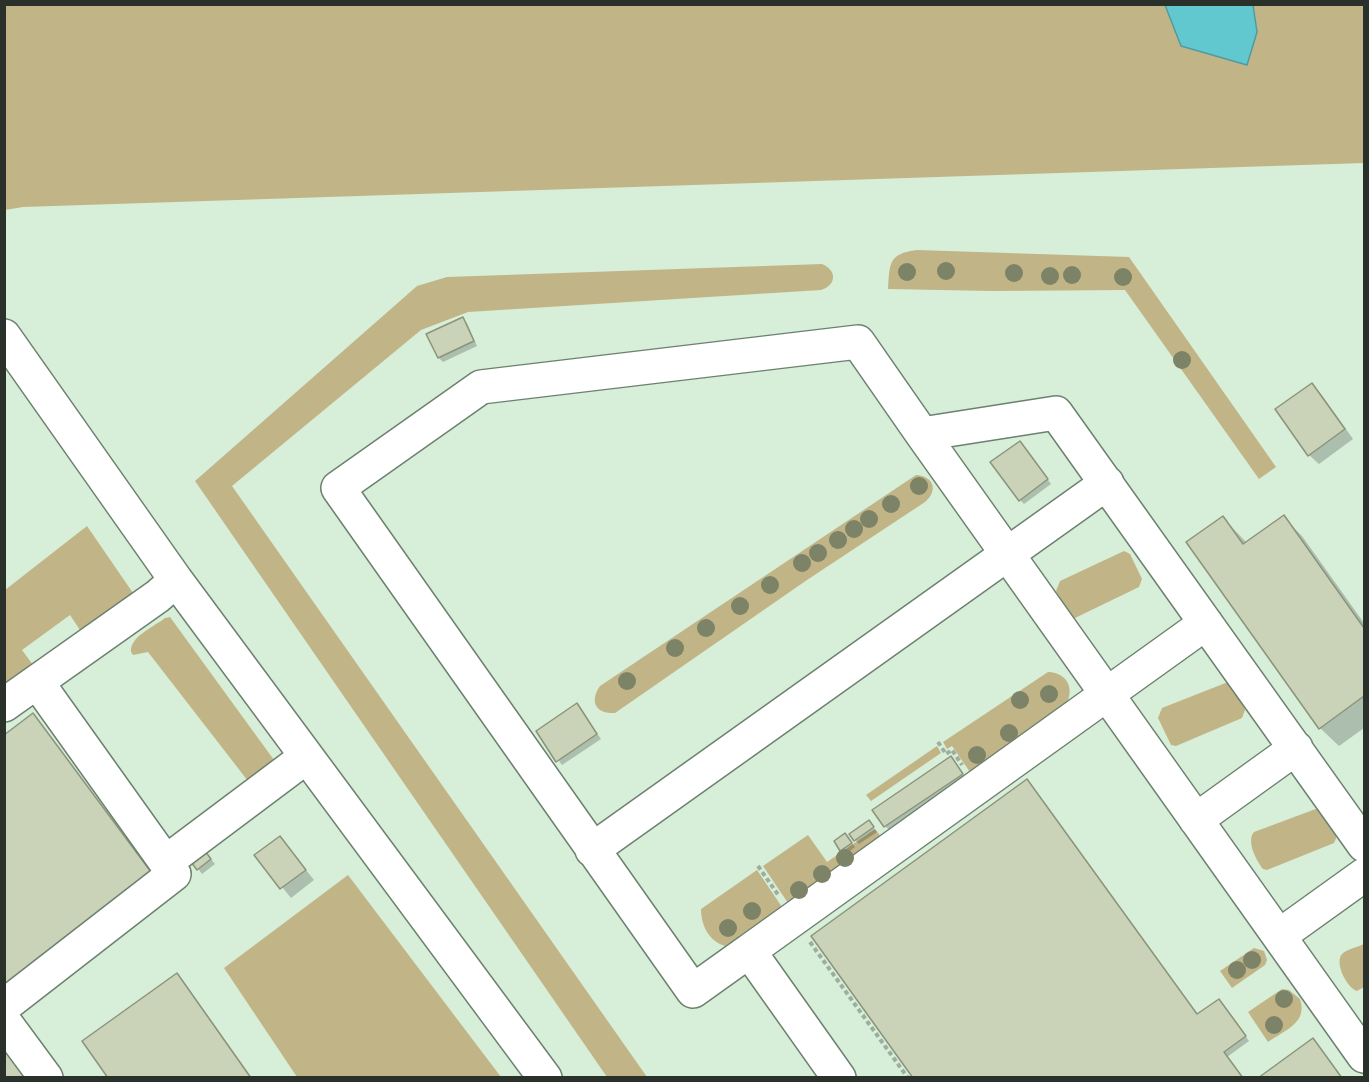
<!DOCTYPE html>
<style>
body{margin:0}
#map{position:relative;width:1369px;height:1082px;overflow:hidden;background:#d7eed9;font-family:"Open Sans",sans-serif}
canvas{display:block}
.frame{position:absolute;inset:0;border:6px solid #29312a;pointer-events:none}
</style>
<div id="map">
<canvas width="1369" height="1082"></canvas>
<div class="frame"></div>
</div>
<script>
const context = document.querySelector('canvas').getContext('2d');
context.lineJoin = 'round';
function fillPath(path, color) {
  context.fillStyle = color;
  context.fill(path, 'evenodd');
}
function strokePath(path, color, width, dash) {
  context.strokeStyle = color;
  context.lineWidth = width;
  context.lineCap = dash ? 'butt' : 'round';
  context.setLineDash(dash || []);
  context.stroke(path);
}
const green = new Path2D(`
 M1165 4 1181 46 1247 65 1257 32 1253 5H1364V163L23 207 5 210V5Z
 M917 250 1129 257 1276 467 1259 479 1125 290 993 291 888 289C890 263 888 254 917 250Z
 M822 264C837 270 837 285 821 290L468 312 421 330 232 486 647 1077H607L195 481 417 286 447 277Z
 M916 475C933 476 939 490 925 502L807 580 615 713C596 714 589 702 600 686Z
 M87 526 133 593 82 633 70 615 22 650 33 665 8 684 5 679V590Z
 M1124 551 1130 554 1142 579 1139 587 1075 618 1070 617 1056 591 1060 581Z
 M170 617 274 760 248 781 148 652 133 655 131 652C130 636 154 627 165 618Z
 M1048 672C1069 673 1075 690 1065 707L970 772 952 746 947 749 943 742Z
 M1228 682 1234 685 1245 710 1242 718 1176 746 1171 745 1158 718 1162 708Z
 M937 746 941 753 871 801 866 795Z
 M1321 807 1327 810 1337 836 1334 843 1267 870 1263 869C1256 860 1246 841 1254 832Z
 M875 829 882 838 788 903 763 866 808 835 827 862Z
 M757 870 782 907 725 946C709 941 701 926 701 909Z
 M348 875 501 1077H297L224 968Z
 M1364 944V987L1357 991C1347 988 1334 963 1342 954 1347 949 1358 947 1364 944Z
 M1254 948 1264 951 1267 960 1265 965 1232 988 1220 971Z
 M1282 989 1289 990 1300 999C1308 1023 1285 1030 1268 1042L1248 1012Z`);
const water = new Path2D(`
 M1165 5H1253L1257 32 1247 65 1181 46Z`);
const shadow = new Path2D(`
 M463 319 467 323 477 346 443 362 439 358 428 335Z
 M1312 385 1321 394 1353 439 1319 464 1309 455Z
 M1024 447 1051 484 1024 504 1020 500Z
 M1283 517 1302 536 1364 623V728L1339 746 1320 728 1223 518 1247 543Z
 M581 710 601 739 562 765 538 731Z
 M951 758 966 778 889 830 885 826Z
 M873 827 877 832 859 844 855 840Z
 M280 838 314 880 291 898 257 856Z
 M849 839 855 847 846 854 841 850Z
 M206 853 215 864 202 874 190 858Z
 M177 975 186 985 252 1078H110Z
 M1223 1005 1249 1041 1227 1057 1197 1016Z`);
const building = new Path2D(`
 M463 317 474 341 438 358 426 334Z
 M1312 383 1345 429 1308 456 1275 409Z
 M1020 441 1048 479 1019 501 990 462Z
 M1284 515 1364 628V696L1319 729 1186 542 1223 516 1243 544Z
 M577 703 597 734 556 762 536 731Z
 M33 713 154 876 4 988V735Z
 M951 756 963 774 884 827 872 810Z
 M1027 779 1197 1014 1219 999 1246 1036 1224 1052 1243 1078H913L811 936Z
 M869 820 874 827 854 841 849 834Z
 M845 833 852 843 840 851 834 841Z
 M280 836 306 870 280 889 254 855Z
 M202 847 211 859 197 870 188 858Z
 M177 973 251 1078H108L82 1041Z
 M1313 1038 1342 1078H1258Z
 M4 1047 27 1078H4Z`);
const path = new Path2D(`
 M938 742 946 754 952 750 962 765
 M758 866 779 896
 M810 942 908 1078`);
const minor = new Path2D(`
 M4 336 176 580 545 1078
 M922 434 1056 413 1364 845
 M4 705 158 596 176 580
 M1196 820 1296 748
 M592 850 1107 483
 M166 862 306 757
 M1279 936 1364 875
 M749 951 1206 623
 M4 1006 174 874 37 682
 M4 1021 46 1078
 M839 1078 749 951 693 991 338 488 481 387 858 342 922 434 1364 1056`);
const trees = [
 [946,271],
 [907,272],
 [1014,273],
 [1072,275],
 [1050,276],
 [1123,277],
 [1182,360],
 [919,486],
 [891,504],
 [869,519],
 [854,529],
 [838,540],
 [818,553],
 [802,563],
 [770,585],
 [740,606],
 [706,628],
 [675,648],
 [627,681],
 [1049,694],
 [1020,700],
 [1009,733],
 [977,755],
 [845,858],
 [822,874],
 [799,890],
 [752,911],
 [728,928],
 [1252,960],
 [1237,970],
 [1284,999],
 [1274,1025]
];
fillPath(green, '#c1b587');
fillPath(water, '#62c8cf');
strokePath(water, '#519b9e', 1.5);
fillPath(shadow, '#0003');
fillPath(building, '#cad2b8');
strokePath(building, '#8b937a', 1.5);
strokePath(minor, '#6d816f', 36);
strokePath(path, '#9cae9d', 4, [4.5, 3]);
strokePath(minor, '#fff', 33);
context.fillStyle = '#7d8367';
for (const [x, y] of trees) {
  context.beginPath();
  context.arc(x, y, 9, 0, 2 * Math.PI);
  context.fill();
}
</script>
